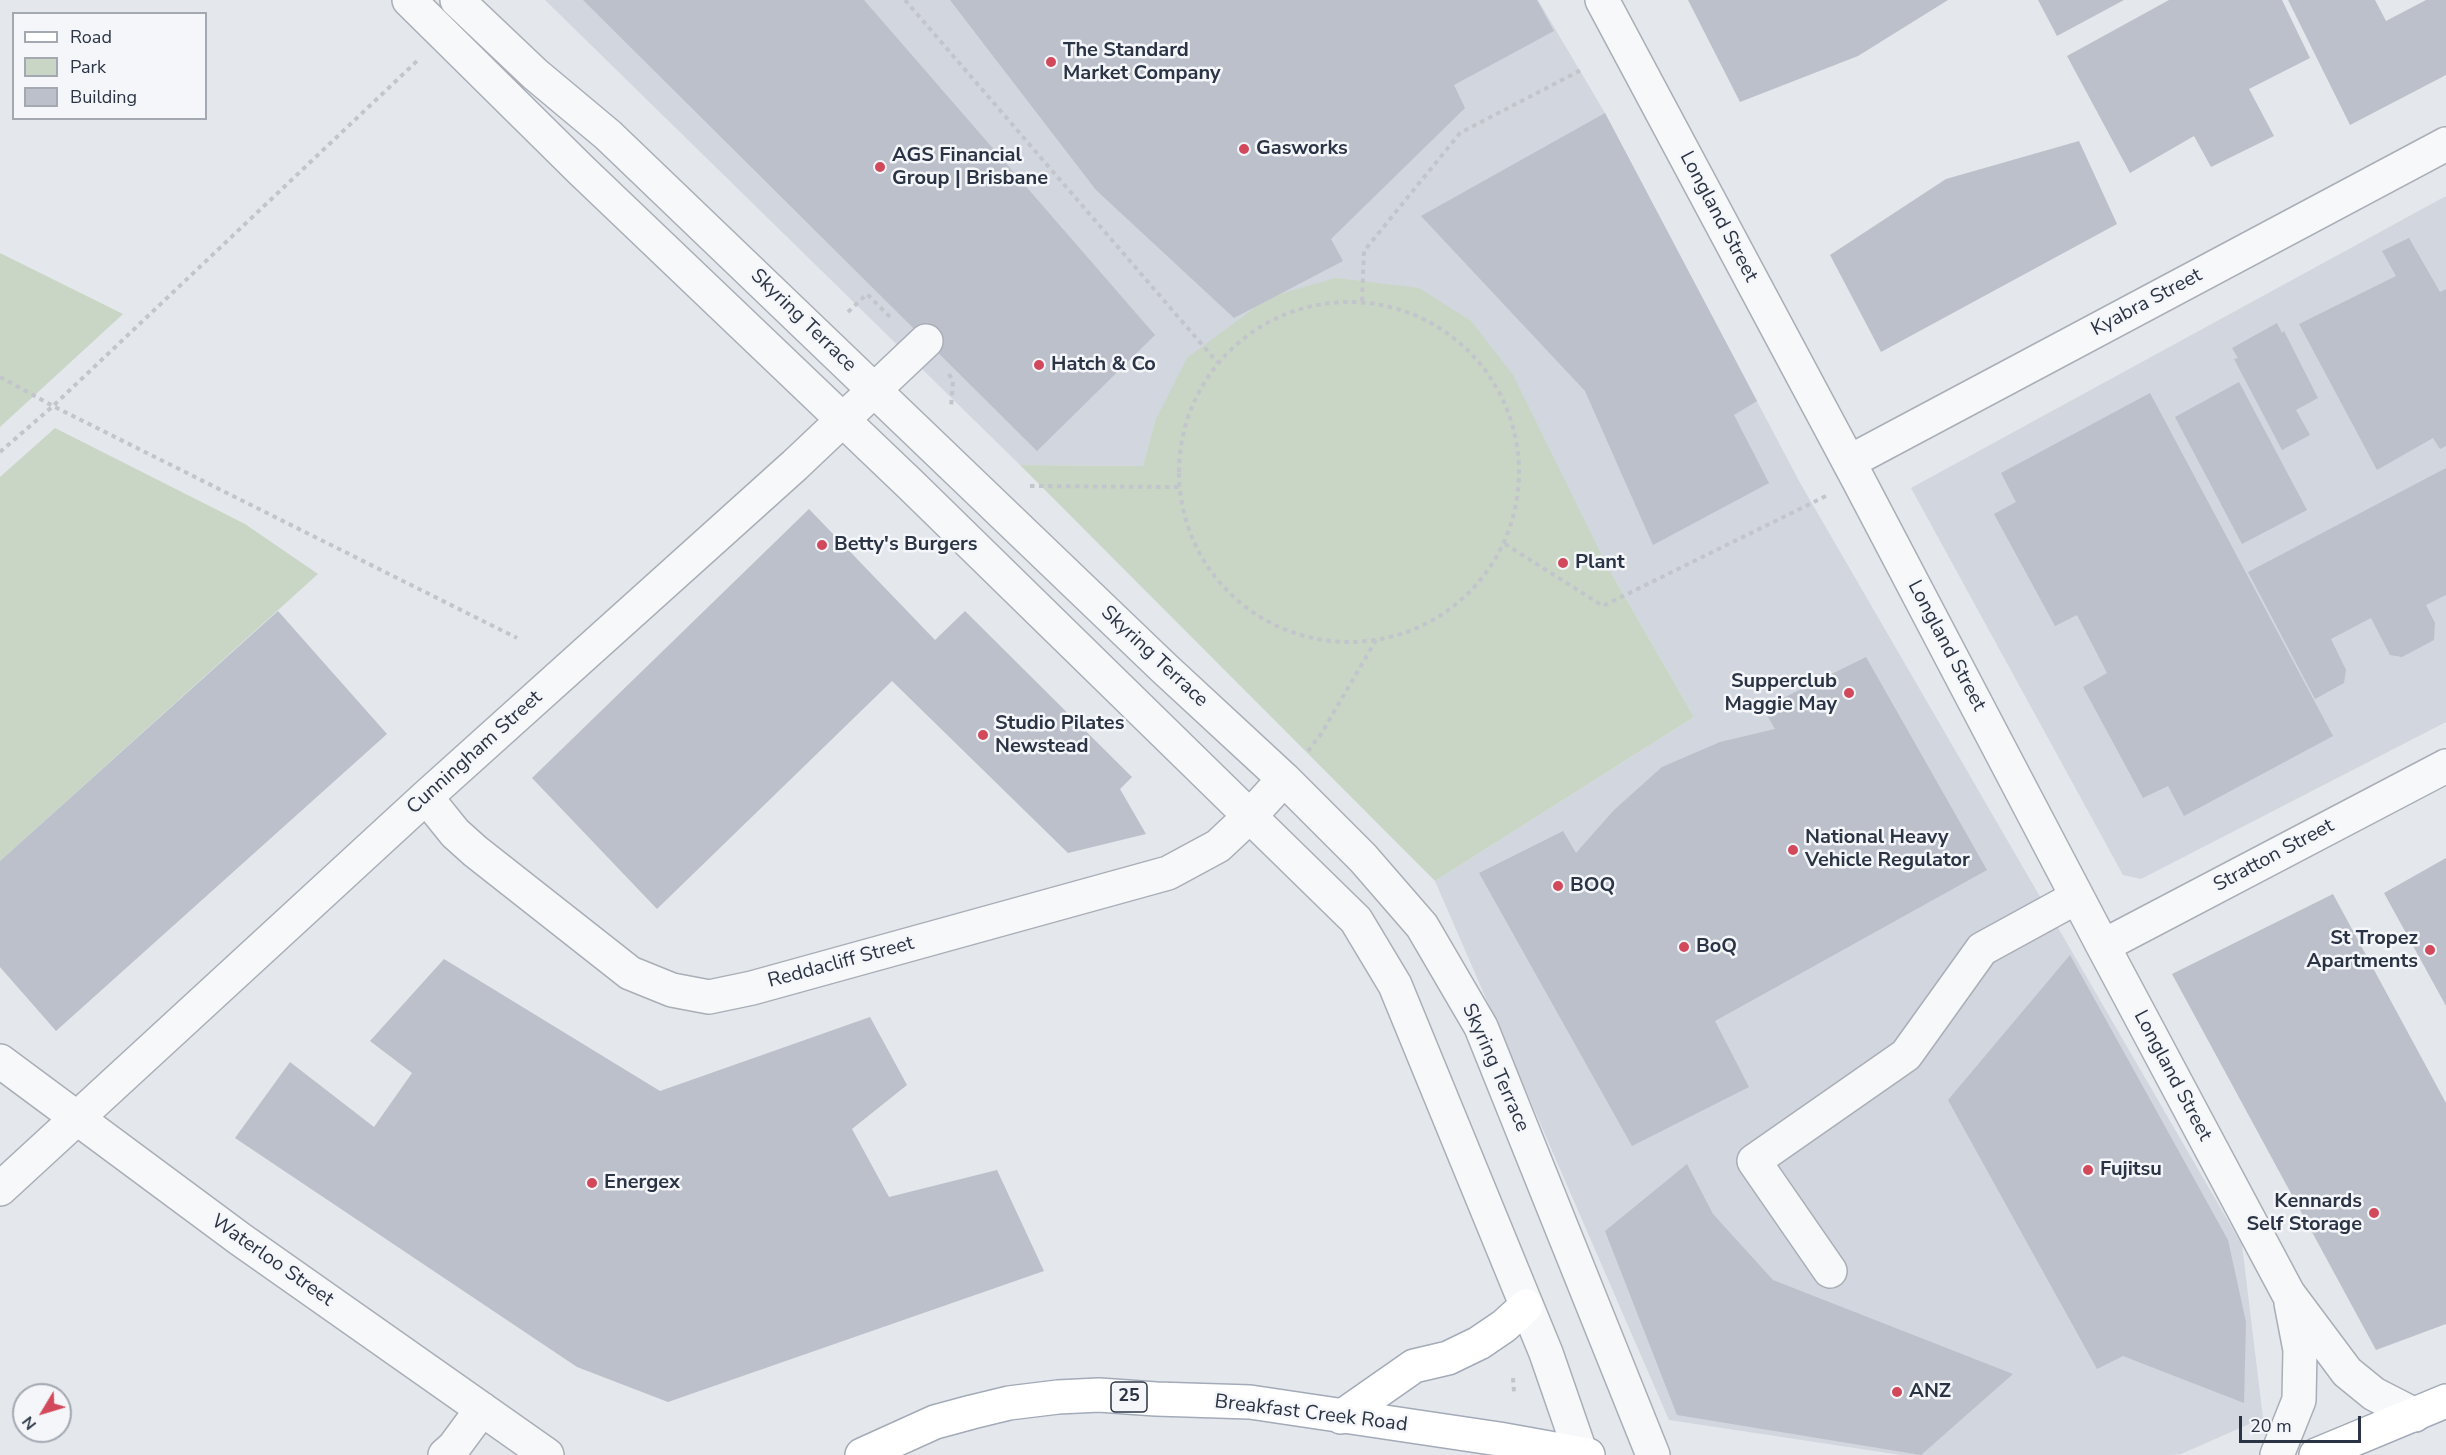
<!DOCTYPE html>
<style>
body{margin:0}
#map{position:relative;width:2446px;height:1455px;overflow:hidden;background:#e4e7ec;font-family:"Nunito Sans",sans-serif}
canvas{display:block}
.legend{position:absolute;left:12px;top:12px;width:195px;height:108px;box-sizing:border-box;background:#f4f6f9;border:2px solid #a4a8b1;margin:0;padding:8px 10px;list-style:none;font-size:18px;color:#2b3445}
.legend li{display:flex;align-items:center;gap:12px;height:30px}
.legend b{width:30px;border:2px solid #a4a8b1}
.north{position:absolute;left:12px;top:1383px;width:60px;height:60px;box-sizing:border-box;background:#f4f6f9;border:2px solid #a4a8b1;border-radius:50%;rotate:232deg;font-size:16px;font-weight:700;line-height:24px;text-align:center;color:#2b3445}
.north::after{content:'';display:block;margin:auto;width:21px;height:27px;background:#d1495b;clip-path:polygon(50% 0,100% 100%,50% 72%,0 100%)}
.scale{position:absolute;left:2239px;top:1416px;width:122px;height:27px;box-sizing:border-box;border:3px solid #2b3445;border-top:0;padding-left:8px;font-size:18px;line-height:21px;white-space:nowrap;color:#2b3445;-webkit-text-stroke:4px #f4f6f9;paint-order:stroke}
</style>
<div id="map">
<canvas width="2446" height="1455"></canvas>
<ul class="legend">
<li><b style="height:8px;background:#fff"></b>Road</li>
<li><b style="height:16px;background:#c9d6c5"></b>Park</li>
<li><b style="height:16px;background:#bbc0ca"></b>Building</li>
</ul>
<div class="north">N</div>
<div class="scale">20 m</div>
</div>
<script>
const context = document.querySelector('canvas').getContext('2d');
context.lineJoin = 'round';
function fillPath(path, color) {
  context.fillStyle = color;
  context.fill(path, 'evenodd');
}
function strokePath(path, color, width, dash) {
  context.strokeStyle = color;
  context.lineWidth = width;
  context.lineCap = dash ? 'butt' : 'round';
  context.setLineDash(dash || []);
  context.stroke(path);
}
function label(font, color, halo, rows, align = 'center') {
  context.font = font + ' "Nunito Sans",sans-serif';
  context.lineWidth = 5;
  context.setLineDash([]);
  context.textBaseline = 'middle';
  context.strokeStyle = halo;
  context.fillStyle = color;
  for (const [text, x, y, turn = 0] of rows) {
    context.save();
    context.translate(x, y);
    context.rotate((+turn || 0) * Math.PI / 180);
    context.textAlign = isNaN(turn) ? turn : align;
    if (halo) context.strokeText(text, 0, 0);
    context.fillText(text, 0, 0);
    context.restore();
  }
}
const built = new Path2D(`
 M545 0H1538L1605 113 1799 481 2242 1245 2263 1418 2181 1454 2168 1455H1901L1669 1420 1435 881 1694 717 1606 564 1155 421 1143 466 1020 465Z
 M2446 196V722L2141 879 2123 875 1911 488Z`);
const green = new Path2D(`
 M0 253 123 314 0 427Z
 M1336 278 1419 288 1471 321 1513 375 1606 564 1694 717 1435 881 1020 465 1143 466 1155 421 1187 358 1269 297Z
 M55 428 245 524 318 574 0 861V477Z`);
const building = new Path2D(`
 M583 0H864L1155 335 1037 451Z
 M950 0H1537L1554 31 1454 85 1465 108 1331 239 1343 261 1234 318 1096 190Z
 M1688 0H1948L1858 56 1740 102Z
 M2038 0H2124L2057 36Z
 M2169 0H2282L2310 58 2249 89 2274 136 2211 167 2194 136 2130 173 2067 56Z
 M2288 0H2375L2386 21 2426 0H2446V75L2350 125Z
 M1605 113 1757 401 1734 415 1769 483 1653 545 1585 391 1421 216Z
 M2079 141 2117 224 1881 352 1830 255 1946 179Z
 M2409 238 2440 292 2446 289V446L2440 449 2433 438 2377 470 2299 324 2396 276 2382 251Z
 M2277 323 2282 333 2284 331 2318 398 2296 410 2310 435 2282 450 2234 359 2238 358 2232 348Z
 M2239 382 2307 510 2242 544 2175 417Z
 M2150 393 2333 736 2184 816 2168 786 2143 798 2083 687 2107 673 2077 615 2055 626 1994 514 2016 502 2001 473Z
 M2446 468V595L2426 605 2435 623 2434 640 2402 657 2390 655 2371 618 2331 639 2346 670 2344 683 2315 699 2248 572Z
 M809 509 935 640 965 611 1132 777 1120 789 1146 834 1068 853 892 681 657 909 532 778Z
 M278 611 387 734 56 1031 0 967V861Z
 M1866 657 1987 870 1715 1021 1749 1087 1632 1146 1479 873 1563 831 1576 853 1614 810 1662 767 1720 742 1775 729 1763 708Z
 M2446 858V1006L2384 893Z
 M2333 894 2446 1103V1324L2376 1350 2172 974Z
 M2070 955 2228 1240 2246 1322 2244 1403 2123 1356 2097 1369 1948 1100Z
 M444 959 660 1091 870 1017 907 1085 852 1129 889 1197 997 1170 1044 1271 668 1402 577 1367 235 1138 290 1062 374 1127 412 1073 370 1041Z
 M1687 1164 1713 1214 1773 1280 2013 1374 1921 1455 1677 1415 1605 1231Z`);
const path = new Path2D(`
 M905 0 1217 362
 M1362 301 1364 251 1460 133 1583 69
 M1179 472a170 170 0 1 1 340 0a170 170 0 1 1-340 0Z
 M848 312 867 294 890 317
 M949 374 953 381 951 408
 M0 377 53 406 517 638
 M0 452 53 406 417 61
 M1030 486 1179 487
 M1505 544 1603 606 1826 496
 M1308 751 1321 734 1376 640
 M1513 1378 1514 1392`);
const minor = new Path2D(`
 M409 0 581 170 911 485 1356 920 1395 985 1546 1353 1581 1454
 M457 0 535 74 608 135 1164 668 1284 779 1363 858 1422 926 1481 1027 1653 1455
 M1602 0 1859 481 2103 946 2288 1293 2347 1372 2374 1394 2415 1415
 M1849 462 2446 144
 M426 797 455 833 475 851 630 973 672 990 709 997 752 988 1168 873 1218 846 1251 815 1284 779
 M2103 946 2446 766
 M0 1061 240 1239 547 1455
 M0 1189 426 797 795 465 926 341
 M1830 1271 1754 1161 1906 1055 1982 949 2077 897
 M445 1455 454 1447 482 1409
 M2277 1455 2299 1400 2300 1350 2291 1303`);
const major = new Path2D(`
 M1341 1417 1414 1366 1448 1358 1479 1343 1504 1326 1526 1306
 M862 1455 935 1422 972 1412 1009 1403 1058 1397 1099 1395 1156 1399 1250 1402 1499 1439 1588 1455
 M2316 1455 2446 1401`);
const markers = [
 [1051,62,6,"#d1495b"],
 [1244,149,6,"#d1495b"],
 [880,167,6,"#d1495b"],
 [1039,365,6,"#d1495b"],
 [822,545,6,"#d1495b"],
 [1563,563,6,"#d1495b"],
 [1849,693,6,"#d1495b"],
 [983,735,6,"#d1495b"],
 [1793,850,6,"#d1495b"],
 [1558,886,6,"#d1495b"],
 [1684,947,6,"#d1495b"],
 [2430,950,6,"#d1495b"],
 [2088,1170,6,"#d1495b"],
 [592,1183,6,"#d1495b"],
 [2374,1213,6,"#d1495b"],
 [1897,1392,6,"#d1495b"]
];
const shields = [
 [1129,1397,36]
];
const shieldNames = [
 ["25",1129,1397]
];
const poiNames = [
 ["The Standard",1063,51],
 ["Market Company",1063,74],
 ["Gasworks",1256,149],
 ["AGS Financial",892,156],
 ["Group | Brisbane",892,179],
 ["Hatch & Co",1051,365],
 ["Betty's Burgers",834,545],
 ["Plant",1575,563],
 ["Supperclub",1837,682,"right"],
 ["Maggie May",1837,705,"right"],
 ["Studio Pilates",995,724],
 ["Newstead",995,747],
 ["National Heavy",1805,838],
 ["Vehicle Regulator",1805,861],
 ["BOQ",1570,886],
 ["St Tropez",2418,939,"right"],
 ["Apartments",2418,962,"right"],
 ["BoQ",1696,947],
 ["Fujitsu",2100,1170],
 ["Energex",604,1183],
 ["Kennards",2362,1202,"right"],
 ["Self Storage",2362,1225,"right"],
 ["ANZ",1909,1392]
];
const streetNames = [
 ["Longland Street",1718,217,62],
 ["Kyabra Street",2147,303,-28],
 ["Skyring Terrace",803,321,44],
 ["Longland Street",1946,646,62],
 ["Skyring Terrace",1154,657,43],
 ["Cunningham Street",475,753,-42],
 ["Stratton Street",2274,856,-28],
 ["Reddacliff Street",841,963,-15],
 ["Skyring Terrace",1495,1068,66],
 ["Longland Street",2172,1076,62],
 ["Waterloo Street",272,1261,35],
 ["Breakfast Creek Road",1311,1414,7]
];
fillPath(built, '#d2d6de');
fillPath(green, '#c9d6c5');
fillPath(building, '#bbc0ca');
strokePath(minor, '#a9aeb7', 36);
strokePath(major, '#a3abb8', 36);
strokePath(path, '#c2c5cb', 4, [4.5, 4.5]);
strokePath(minor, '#f7f8fa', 33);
strokePath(major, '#fff', 33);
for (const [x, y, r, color] of markers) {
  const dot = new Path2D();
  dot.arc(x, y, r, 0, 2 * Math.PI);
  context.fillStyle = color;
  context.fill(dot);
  strokePath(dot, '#f4f6f9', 2);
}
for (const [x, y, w] of shields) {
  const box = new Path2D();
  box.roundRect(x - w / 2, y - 15, w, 30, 4.5);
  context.fillStyle = '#f4f6f9';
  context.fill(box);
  strokePath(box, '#2b3445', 1.5);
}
label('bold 18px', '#2b3445', null, shieldNames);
label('bold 20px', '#2b3445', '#f4f6f9', poiNames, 'left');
label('20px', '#2b3445', '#f4f6f9', streetNames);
</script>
